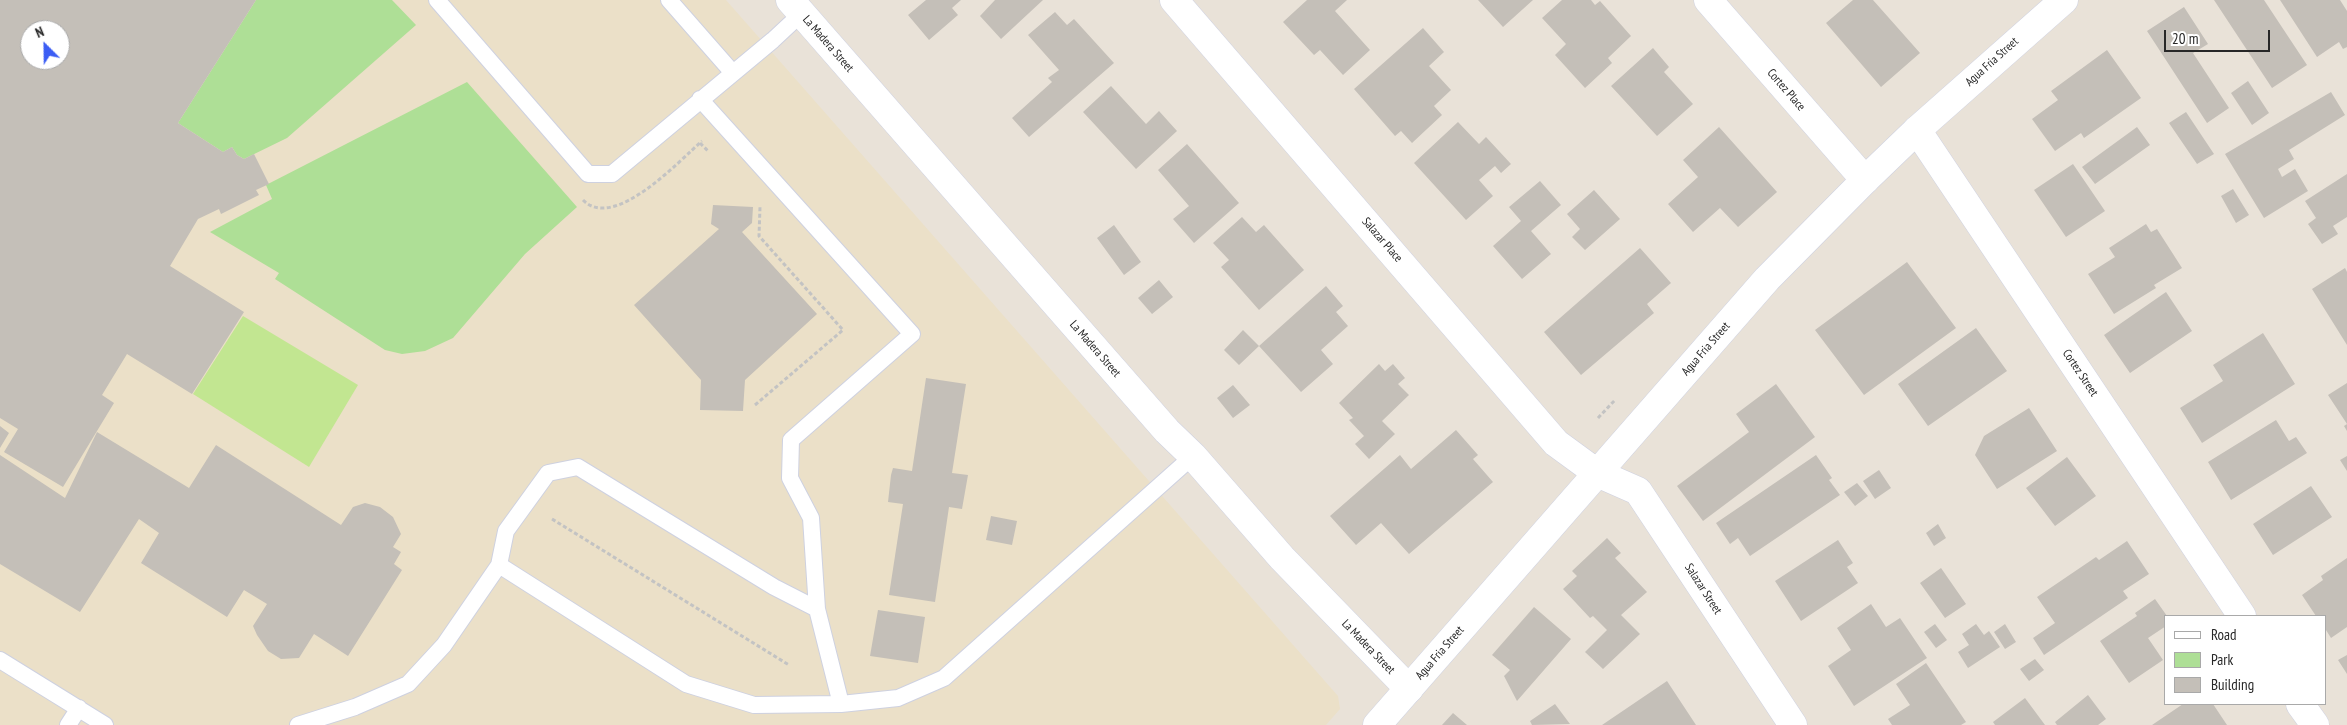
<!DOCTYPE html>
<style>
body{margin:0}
#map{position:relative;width:2347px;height:725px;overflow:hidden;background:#e9e2d8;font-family:"PT Sans Narrow",sans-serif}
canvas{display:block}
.legend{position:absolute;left:2164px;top:615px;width:162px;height:90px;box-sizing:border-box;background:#fff;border:1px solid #a9a9a9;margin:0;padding:6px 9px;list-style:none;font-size:15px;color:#272727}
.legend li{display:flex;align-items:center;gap:10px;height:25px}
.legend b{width:25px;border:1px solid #a9a9a9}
.north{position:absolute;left:20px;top:20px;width:50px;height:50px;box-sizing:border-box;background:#fff;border:1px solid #a9a9a9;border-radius:50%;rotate:337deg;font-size:14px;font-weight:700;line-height:20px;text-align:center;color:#272727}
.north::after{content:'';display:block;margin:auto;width:18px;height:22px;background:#3b5df4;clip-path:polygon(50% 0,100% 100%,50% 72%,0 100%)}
.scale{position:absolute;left:2164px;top:30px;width:106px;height:22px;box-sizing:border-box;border:2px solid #272727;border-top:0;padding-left:6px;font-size:15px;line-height:18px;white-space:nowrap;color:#272727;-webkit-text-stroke:4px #fff;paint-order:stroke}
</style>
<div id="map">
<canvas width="2347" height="725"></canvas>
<ul class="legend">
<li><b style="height:6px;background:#fff"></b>Road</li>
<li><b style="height:14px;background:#aedf96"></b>Park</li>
<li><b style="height:14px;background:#c4bfb8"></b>Building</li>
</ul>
<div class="north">N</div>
<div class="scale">20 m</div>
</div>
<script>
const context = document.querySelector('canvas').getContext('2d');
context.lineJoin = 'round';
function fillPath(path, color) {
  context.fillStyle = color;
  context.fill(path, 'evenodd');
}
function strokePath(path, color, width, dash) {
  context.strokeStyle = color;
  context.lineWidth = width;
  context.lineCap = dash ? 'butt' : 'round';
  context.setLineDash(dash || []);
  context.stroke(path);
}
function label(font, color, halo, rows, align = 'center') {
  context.font = font + ' "PT Sans Narrow",sans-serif';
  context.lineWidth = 4.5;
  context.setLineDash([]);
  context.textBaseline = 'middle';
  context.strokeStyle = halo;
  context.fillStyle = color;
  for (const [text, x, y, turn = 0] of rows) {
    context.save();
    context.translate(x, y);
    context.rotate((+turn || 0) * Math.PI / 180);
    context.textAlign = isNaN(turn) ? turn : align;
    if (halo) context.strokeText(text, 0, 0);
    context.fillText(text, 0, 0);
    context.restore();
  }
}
const education = new Path2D(`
 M0 0H726L1338 696 1340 709 1326 725H0ZM30 30H60V60H30Z`);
const green = new Path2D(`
 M256 0H392L416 25 287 138 244 159 237 155 232 147 223 152 178 123Z
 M467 82 577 207 525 254 453 338 425 351 402 354 385 350 275 279 279 273 210 232 272 199 266 185Z`);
const pitch = new Path2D(`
 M243 316 358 385 309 467 193 394Z`);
const building = new Path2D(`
 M0 0H256L178 123 223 152 232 147 237 155 244 159 254 154 269 184 256 190 259 195 221 214 219 209 198 219 170 266 244 312 192 394 127 354 102 395 114 403 63 487 4 452 18 429 0 418ZM30 30H60V60H30Z
 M926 0H961L952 8 958 15 929 40 908 15Z
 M995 0H1043L1001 39 980 16Z
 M1307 0H1347L1335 11 1370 50 1343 75 1320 50 1314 55 1283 22Z
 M1478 0H1533L1503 27Z
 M1562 0H1591L1595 5 1600 1 1631 36 1608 58 1612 63 1585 88 1555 55 1566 44 1542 18Z
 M1853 0H1873L1920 53 1881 87 1826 23Z
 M2214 0H2264L2307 65 2272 88Z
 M2280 0H2340L2347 11V47L2343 49 2339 42 2317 57Z
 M2184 7 2208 44 2193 53 2229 108 2207 123 2147 31Z
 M1055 12 1067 25 1074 19 1114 63 1029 137 1012 118 1052 82 1048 78 1059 70 1028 35Z
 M1423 28 1444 52 1429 66 1451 90 1434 106 1442 115 1412 143 1401 131 1395 136 1354 89Z
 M1653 48 1669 67 1664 72 1693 104 1657 136 1611 86Z
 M2107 50 2141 98 2084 138 2081 133 2055 151 2032 119 2058 100 2051 91Z
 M2248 81 2269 113 2252 125 2231 93Z
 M1111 86 1146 124 1159 111 1177 131 1136 169 1083 112Z
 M2331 92 2345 115 2289 150 2294 159 2278 169 2282 177 2295 169 2308 191 2264 218 2225 154Z
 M2186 112 2214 154 2197 164 2169 123Z
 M1458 122 1479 144 1486 137 1511 164 1501 173 1495 166 1479 180 1493 196 1466 220 1414 163Z
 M1719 127 1777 192 1738 227 1720 208 1693 232 1668 204 1698 177 1683 160Z
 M2137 127 2150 145 2095 184 2082 167Z
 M1187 144 1239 203 1194 243 1173 219 1189 206 1158 170Z
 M2073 164 2105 211 2066 237 2034 190Z
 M2347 174V217L2333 226 2338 234 2322 244 2308 224 2316 218 2305 201Z
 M1540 181 1561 205 1531 231 1551 254 1522 279 1493 246 1521 221 1509 207Z
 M2233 189 2249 215 2236 223 2221 196Z
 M1594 190 1620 219 1585 250 1572 237 1580 229 1567 214Z
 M713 205 753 207 752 223 742 232 817 314 745 380 743 411 700 410 701 380 634 305 719 229 711 224Z
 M1242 217 1256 232 1264 225 1304 270 1259 310 1221 267 1229 260 1213 243Z
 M2146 224 2151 232 2157 229 2182 268 2154 285 2156 288 2114 314 2088 274 2115 257 2109 248Z
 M1114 225 1141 262 1124 275 1097 238Z
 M1640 248 1671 283 1647 304 1654 313 1581 375 1544 332Z
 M1907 262 1956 328 1864 395 1815 330Z
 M2345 268 2347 272V345L2312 289Z
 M1159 280 1173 297 1152 314 1138 298Z
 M1326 286 1343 306 1336 312 1348 326 1321 350 1333 364 1301 392 1259 346 1239 365 1224 350 1243 330 1259 346Z
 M2166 292 2192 331 2130 373 2104 335Z
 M1976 328 2007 371 1928 426 1898 384Z
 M2263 333 2295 384 2202 443 2180 408 2223 381 2213 365Z
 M1379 364 1385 371 1393 364 1405 378 1398 384 1409 395 1382 421 1395 434 1369 459 1355 444 1364 436 1349 420 1353 418 1339 403Z
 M926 378 966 384 952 473 968 475 962 509 949 507 935 602 889 595 903 504 888 502 891 475 893 468 912 471Z
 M2347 383V431L2344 426 2347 424 2328 395Z
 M1776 384 1815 437 1703 521 1677 486 1749 432 1736 414Z
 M1233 385 1250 405 1233 418 1217 398Z
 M2029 408 2057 451 1997 489 1975 455 1984 436Z
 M2276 420 2289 441 2296 437 2307 453 2231 500 2208 462Z
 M0 426 9 433 0 448Z
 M1456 430 1478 455 1473 459 1493 482 1409 554 1381 523 1356 545 1330 516 1400 455 1411 469Z
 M97 432 189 488 216 445 341 525 353 507 365 503 380 507 393 517 401 534 393 547 401 552 394 564 402 570 348 656 314 634 299 658 281 659 268 651 257 635 253 626 267 604 244 590 227 617 141 563 159 533 139 519 80 612 0 564V455L65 498Z
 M1816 455 1832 478 1829 480 1840 495 1750 556 1738 538 1730 544 1716 523Z
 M2347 456V471L2340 460Z
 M2067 457 2096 496 2055 526 2026 488Z
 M1879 470 1891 488 1875 499 1863 481Z
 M1857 483 1868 496 1855 506 1844 492Z
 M2311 486 2332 517 2273 555 2253 524Z
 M991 516 1017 521 1012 545 986 540Z
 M1938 524 1946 538 1934 546 1926 533Z
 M1607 538 1621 553 1615 558 1647 592 1621 615 1640 634 1603 669 1585 652 1607 630 1593 616 1590 618 1563 589 1577 576 1572 571Z
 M1838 540 1853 563 1847 567 1858 583 1801 621 1775 581Z
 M2127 541 2149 574 2123 591 2128 598 2044 655 2033 638 2055 623 2037 597 2096 557 2099 560Z
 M2347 558V627L2331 638 2326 630V616H2316L2302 595 2323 580 2321 576Z
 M1941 568 1966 604 1945 618 1920 583Z
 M2155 599 2167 616 2166 626 2148 638 2163 660 2129 683 2100 641 2137 616 2135 613Z
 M1871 604 1886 627 1900 618 1927 658 1854 706 1828 666 1851 650 1837 628Z
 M1534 607 1571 639 1517 701 1504 676 1510 670 1492 655Z
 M878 610 925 617 918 663 870 656Z
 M1935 624 1947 640 1936 648 1924 632Z
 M1976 624 1984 635 1989 631 2000 647 1968 668 1958 652 1969 645 1962 634Z
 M2005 624 2016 642 2005 649 1994 632Z
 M2347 655V674L2338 660Z
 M2035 659 2044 670 2029 681 2020 669Z
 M1926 663 1966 722 1961 725H1892L1888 719 1910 705 1896 684Z
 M1667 681 1696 725H1602Z
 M2088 695 2106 719 2098 725H2057L2055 722Z
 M2025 698 2045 725H1995L1993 722Z
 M1555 704 1570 724 1532 725 1530 721Z
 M2183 704H2213L2227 725H2152Z
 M1453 713 1467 725H1442Z`);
const path = new Path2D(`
 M700 143 708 151
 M583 200C614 232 680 160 702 141
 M755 405 843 330 759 236 760 207
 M1598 418 1615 400
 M552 519 789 665`);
const service = new Path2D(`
 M437 0 588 174H612L773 40 802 13
 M669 0 733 73
 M700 99 912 334 791 440 790 478 811 518 817 609 841 704
 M817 609 774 587 578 467 548 473 506 531 499 565 686 684 754 705 841 704 898 698 944 678 1193 456
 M0 660 105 725
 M68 725 79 708
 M298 725 355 707 408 684 444 645 499 565`);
const minor = new Path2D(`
 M790 0 1167 431 1193 456 1282 558 1409 689
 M1174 0 1556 443 1597 473 1638 491 1793 725
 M1708 0 1865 180
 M1917 130 2242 616
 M2300 704 2315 725`);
const tertiary = new Path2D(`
 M1377 725 1767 279 1865 180 1917 130 2064 0`);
const streetNames = [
 ["La Madera Street",828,44,49],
 ["Agua Fria Street",1992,62,-42],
 ["Cortez Place",1786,90,49],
 ["Salazar Place",1382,240,49],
 ["La Madera Street",1095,349,49],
 ["Agua Fria Street",1706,349,-49],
 ["Cortez Street",2080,373,56],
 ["Salazar Street",1703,589,57],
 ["La Madera Street",1368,647,46],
 ["Agua Fria Street",1440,653,-49]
];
fillPath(education, '#ebe0c8');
fillPath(green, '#aedf96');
fillPath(pitch, '#c2e691');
fillPath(building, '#c4bfb8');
strokePath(service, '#ced1e0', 18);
strokePath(minor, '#ced1e0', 29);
strokePath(tertiary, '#ced1e0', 29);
strokePath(path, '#c3c3c3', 3, [4, 2.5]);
strokePath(service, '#fff', 16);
strokePath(minor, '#fff', 28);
strokePath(tertiary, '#fff', 28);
label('12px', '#272727', '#fff', streetNames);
</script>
